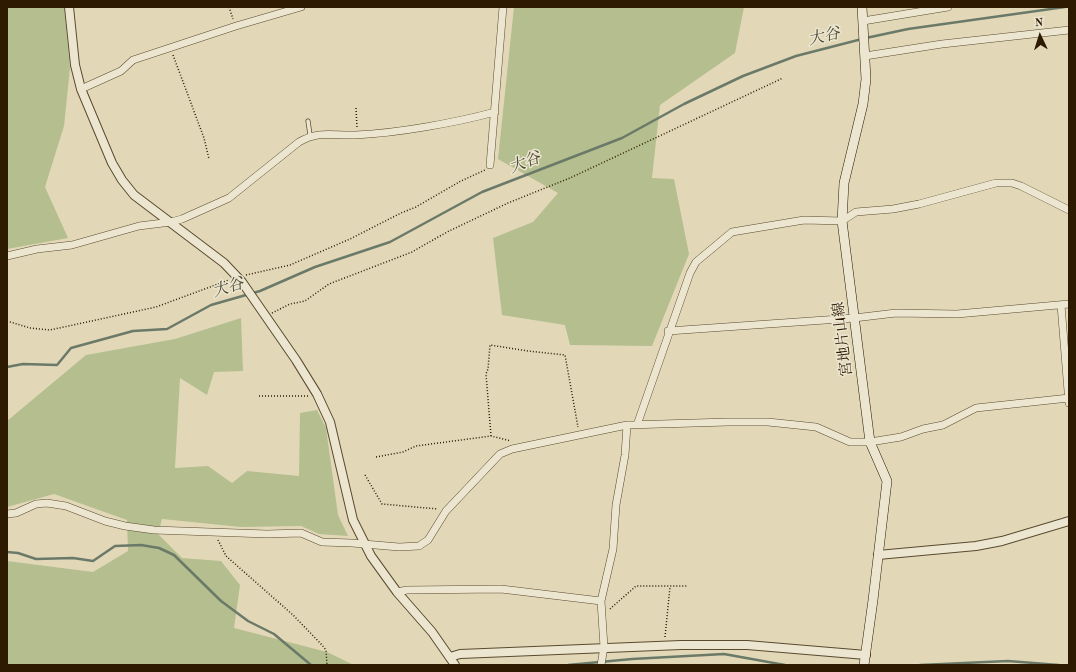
<!DOCTYPE html>
<meta charset="utf-8">
<style>
body{margin:0}
#map{position:relative;width:1076px;height:672px;overflow:hidden;background:#e2d8b8;font-family:"Old Standard TT",serif}
canvas{display:block}
.frame{position:absolute;inset:0;border:8px solid #2d1a00;pointer-events:none}
.north{position:absolute;left:1020px;top:16px;width:40px;height:40px;-webkit-text-stroke:3px #ece6d1;paint-order:stroke;rotate:356deg;font-size:11px;font-weight:700;line-height:16px;text-align:center;color:#2d1a00}
.north::after{content:'';display:block;margin:auto;width:14px;height:18px;background:#2d1a00;clip-path:polygon(50% 0,100% 100%,50% 72%,0 100%)}
</style>
<div id="map">
<canvas width="1076" height="672"></canvas>
<div class="frame"></div>
<div class="north">N</div>
</div>
<script>
const context = document.querySelector('canvas').getContext('2d');
context.lineJoin = 'round';
function fillPath(path, color) {
  context.fillStyle = color;
  context.fill(path, 'evenodd');
}
function strokePath(path, color, width, dash) {
  context.strokeStyle = color;
  context.lineWidth = width;
  context.lineCap = dash ? 'butt' : 'round';
  context.setLineDash(dash || []);
  context.stroke(path);
}
function label(font, color, halo, rows, align = 'center') {
  context.font = font + ' "Old Standard TT","Noto Serif JP",serif';
  context.lineWidth = 3;
  context.setLineDash([]);
  context.textBaseline = 'middle';
  context.strokeStyle = halo;
  context.fillStyle = color;
  for (const [text, x, y, turn = 0] of rows) {
    context.save();
    context.translate(x, y);
    context.rotate((+turn || 0) * Math.PI / 180);
    context.textAlign = isNaN(turn) ? turn : align;
    if (halo) context.strokeText(text, 0, 0);
    context.fillText(text, 0, 0);
    context.restore();
  }
}
const green = new Path2D(`
 M7 7H64L70 68 64 126 45 187 68 238 7 249Z
 M514 7H744L735 53 660 105 652 178 674 179 689 254 652 346 570 345 565 325 502 315 493 238 533 222 558 193 498 159Z
 M241 318 243 371 214 372 207 395 180 378 175 468 208 466 232 483 247 471 299 476 300 413 317 410 326 428 338 515 348 536 319 534 301 526 241 527 162 519 158 534 182 558 221 561 240 585 234 628 327 652 354 665H7V561L93 572 128 551 127 520 54 494 7 507V421L86 355 175 339Z`);
const stream = new Path2D(`
 M866 38 908 29 1065 7
 M7 367 23 364 57 365 71 348 133 331 167 329 211 305 260 291 315 267 390 242 482 192 622 138 684 104 743 76 796 56 862 39
 M7 552 18 553 36 559 73 558 93 561 115 546 141 545 159 548 174 555 221 601 248 621 274 634 311 665
 M568 665 632 659 724 654 785 665
 M920 665 1008 661 1059 665`);
const path = new Path2D(`
 M229 7 233 19
 M173 55 204 138 209 159
 M356 108 357 128
 M246 275 290 265 350 239 401 213 416 207 461 181 485 170
 M272 313 290 304 305 301 329 284 412 252 447 232 508 203 570 178 783 78
 M7 321 30 328 50 330 156 307 229 280
 M259 396H309
 M491 436 486 374 488 369 490 345 528 351 565 355 578 427
 M376 457 403 452 416 446 491 436 511 441
 M365 475 382 504 438 509
 M218 540 226 556 293 615 322 645 326 650 327 665
 M610 609 636 586H687
 M665 637 670 587
 M439 665H444`);
const service = new Path2D(`
 M308 121 310 135`);
const minor = new Path2D(`
 M863 21 948 7
 M865 56 942 44 1069 30
 M81 89 121 71 133 60 236 26 301 7
 M490 165 503 7
 M7 256 37 249 72 245 139 226 171 222 182 219 229 198 299 142C320 130 333 136 356 135 398 133 454 123 495 112
 M1061 305 1069 403
 M668 331 854 318 896 313 957 314 1069 304
 M637 425 690 273 696 262 732 232 804 220 842 221 856 212 893 209 919 204 996 183H1012L1021 186 1069 210
 M7 514 16 513 36 504 47 503 66 506 105 521 125 526 154 530 267 534 301 533 322 542 352 543 399 547 419 546 428 540 446 511 500 454 512 449 627 425 728 422H768L816 427 850 442H870L901 437 923 429 943 425 976 408 1069 398
 M397 592 407 590 501 589 601 601 604 647 601 665
 M601 601 613 549 616 505 625 455 627 425`);
const tertiary = new Path2D(`
 M69 7 75 65 81 89 112 163 122 180 134 195 224 263 242 282 296 360 317 394 330 422 353 520 371 556 397 592 432 632 455 665
 M878 555 976 546 1002 541 1069 521
 M450 657 460 654 681 645H747L866 655`);
const secondary = new Path2D(`
 M862 7 866 79 863 104 844 183 842 221 870 442 887 481 873 600 864 665`);
const streetNames = [
 ["宮地片山線",843,339,-97]
];
const waterNames = [
 ["大谷",824,37,-13],
 ["大谷",525,163,-21],
 ["大谷",228,288,-17]
];
fillPath(green, '#b5be8e');
strokePath(stream, '#6b7a68', 2.5);
strokePath(service, '#5a4a2e', 5);
strokePath(minor, '#5a4a2e', 8);
strokePath(tertiary, '#5a4a2e', 10);
strokePath(secondary, '#2d1a00', 10);
strokePath(path, '#2d1a00', 1.5, [1, 2]);
strokePath(service, '#ece6d1', 3.5);
strokePath(minor, '#ece6d1', 7);
strokePath(tertiary, '#ece6d1', 8);
strokePath(secondary, '#ece6d1', 9);
label('15px', '#2d1a00', '#ece6d1', streetNames);
label('italic 16px', '#4c4a34', '#ece6d1', waterNames);
</script>
